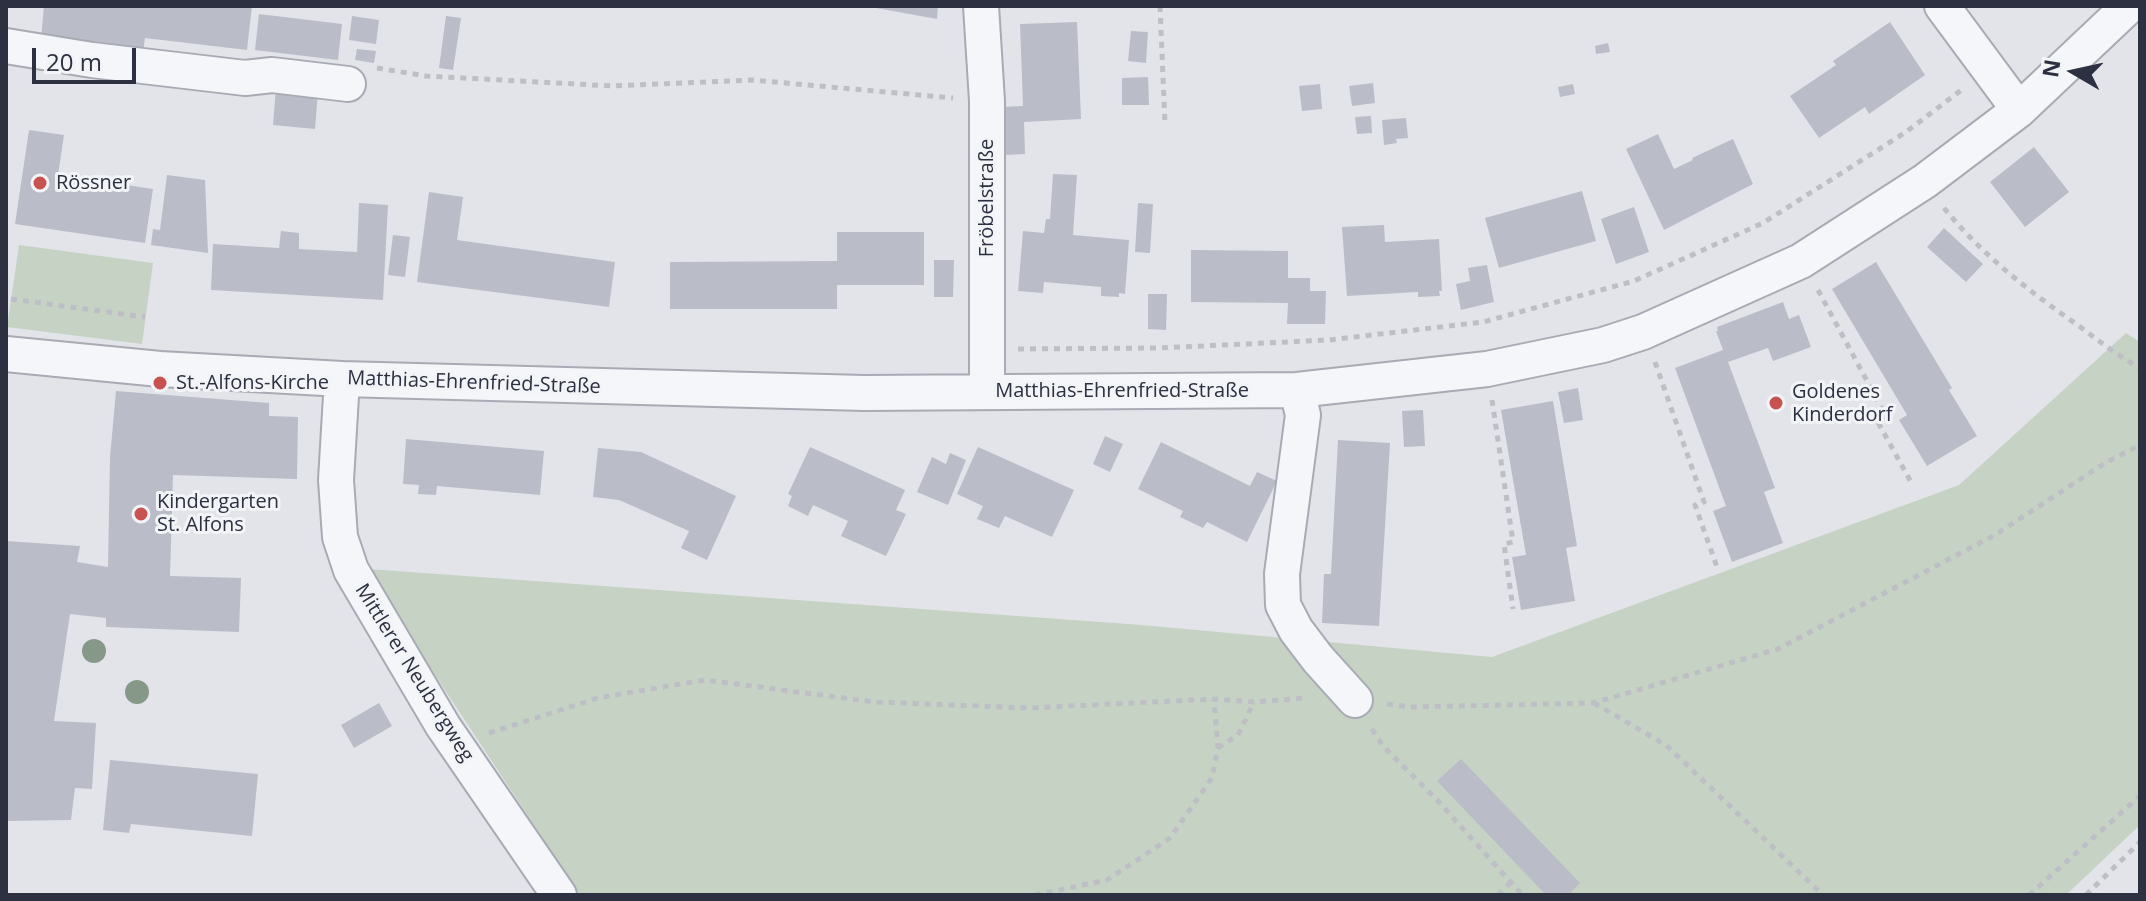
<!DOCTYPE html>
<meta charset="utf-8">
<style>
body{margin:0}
#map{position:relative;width:2146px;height:901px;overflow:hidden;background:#e3e4ea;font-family:"Open Sans",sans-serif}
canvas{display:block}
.frame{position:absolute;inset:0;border:8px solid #2c3041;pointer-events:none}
.north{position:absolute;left:2034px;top:32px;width:80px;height:80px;-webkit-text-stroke:6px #f2f4f7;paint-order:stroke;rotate:279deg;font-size:22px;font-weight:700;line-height:32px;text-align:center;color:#2c3041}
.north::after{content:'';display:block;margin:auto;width:28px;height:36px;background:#2c3041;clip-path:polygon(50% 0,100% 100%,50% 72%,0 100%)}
.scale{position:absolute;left:32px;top:48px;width:104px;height:36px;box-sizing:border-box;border:4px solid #2c3041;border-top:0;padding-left:10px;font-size:24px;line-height:28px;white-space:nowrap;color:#2c3041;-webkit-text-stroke:6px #f2f4f7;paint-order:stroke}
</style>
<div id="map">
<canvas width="2146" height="901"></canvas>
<div class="frame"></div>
<div class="north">N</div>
<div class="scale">20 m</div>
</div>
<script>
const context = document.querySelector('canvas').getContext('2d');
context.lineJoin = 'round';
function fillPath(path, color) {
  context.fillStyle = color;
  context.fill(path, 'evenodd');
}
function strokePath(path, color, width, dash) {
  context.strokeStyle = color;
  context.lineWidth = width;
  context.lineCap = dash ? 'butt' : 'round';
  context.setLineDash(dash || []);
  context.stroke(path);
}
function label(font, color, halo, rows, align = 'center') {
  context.font = font + ' "Open Sans",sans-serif';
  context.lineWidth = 6;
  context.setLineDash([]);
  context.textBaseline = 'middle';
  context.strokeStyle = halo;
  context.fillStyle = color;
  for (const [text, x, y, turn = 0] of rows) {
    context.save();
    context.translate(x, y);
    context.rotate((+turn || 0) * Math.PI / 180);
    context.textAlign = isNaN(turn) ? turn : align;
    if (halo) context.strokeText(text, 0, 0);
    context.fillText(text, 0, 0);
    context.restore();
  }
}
const green = new Path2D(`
 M19 245 153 263 142 344 7 327Z
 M2126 333 2140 342V825L2066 895H580L408 634 369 569 1142 625 1492 657 1959 485Z`);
const building = new Path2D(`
 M44 6H252L247 50 145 38 143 52 41 39Z
 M865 6H938L937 19Z
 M259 14 342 24 338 60 255 50Z
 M352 16 379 20 376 44 349 40Z
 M446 16 461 18 453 70 439 68Z
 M1077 22 1081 119 1024 122 1025 154 1004 155 1002 107 1023 106 1020 24Z
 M1890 22 1925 75 1869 114 1865 107 1819 138 1790 96 1836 65 1833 61Z
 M1131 31 1148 32 1146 63 1128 61Z
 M1608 43 1610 52 1596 54 1595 46Z
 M357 49 376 51 374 63 355 60Z
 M1148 77 1149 105H1122V78Z
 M1373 83 1375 103 1352 106 1349 86Z
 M1320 84 1322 109 1302 111 1299 86Z
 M1573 84 1575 94 1560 97 1558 87Z
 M276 88 318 92 315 129 273 125Z
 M1371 116 1372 133 1357 134 1355 117Z
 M1406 118 1408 138 1396 139 1397 143 1384 145 1382 120Z
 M29 130 64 135 58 175 153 189 145 243 15 224Z
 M1658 134 1674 169 1693 160 1692 158 1733 139 1753 184 1664 230 1626 149Z
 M2034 147 2069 192 2025 227 1990 182Z
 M1053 174 1077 175 1073 235 1129 240 1125 294 1119 293V297L1101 296V287L1044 282 1043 293 1018 291 1023 231 1044 233 1046 219H1050Z
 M167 175 205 180 208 253 151 245 153 229 160 230Z
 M1582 191 1596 241 1499 268 1485 218Z
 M429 192 463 197 457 240 615 262 609 307 417 282Z
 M359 203 388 205 383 300 211 290 213 244 279 248 281 231 299 233V249L357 252Z
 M1138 203 1153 204 1150 253 1135 252Z
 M1634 207 1649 252 1616 264 1601 219Z
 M1384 225 1385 242 1439 239 1442 291H1439L1440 296 1418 297V292L1347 296 1342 227Z
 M1944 228 1983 264 1966 282 1927 247Z
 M837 232H924V285H837V309H670V262L837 261Z
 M393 235 410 237 405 277 388 275Z
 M1191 250 1288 251V278H1310V291H1326L1325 324H1287L1288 303 1191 302Z
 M934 260H954L953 297H934Z
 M1876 262 1952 388 1949 390 1977 436 1927 466 1899 420 1907 415 1832 289Z
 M1487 265 1494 302 1461 310 1456 284 1470 281 1468 268Z
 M1148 294H1167L1166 330 1148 329Z
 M1783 302 1789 319 1799 315 1811 347 1773 361 1768 348 1728 362 1775 488 1764 492 1783 543 1732 562 1713 511 1726 506 1675 368 1723 350 1716 331H1718L1717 327Z
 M1578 388 1583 420 1564 423 1558 392Z
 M116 391 269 403V416L298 417 297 479 173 475 170 576 241 578 239 632 106 627V618L70 614 54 721 96 723 92 789 75 788 71 820 6 821V541L80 546 77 562 108 567 110 457Z
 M1553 401 1577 546 1566 548 1575 601 1521 610 1512 557 1526 555 1501 410Z
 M1423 410 1425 446 1404 447 1402 411Z
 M1105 436 1123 444 1110 472 1093 464Z
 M406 439 544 451 540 495 437 486 436 495 418 494 419 485 403 484Z
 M1338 440 1390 443 1379 626 1322 623 1324 574H1331Z
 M1161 442 1250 486 1257 472 1277 481 1247 542 1207 522 1203 528 1180 517 1183 511 1138 489Z
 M810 447 905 490 896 510 906 514 886 556 841 536 848 521 813 505 808 516 788 506 792 496 788 494Z
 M978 447 1074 490 1052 537 1005 516 999 528 977 519 983 506 957 494Z
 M598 448 641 452 736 496 707 560 681 548 689 531 619 500 593 497Z
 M950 453 966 460 948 505 917 492 932 457 946 464Z
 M379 703 392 726 354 748 341 725Z
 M1461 759 1580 883 1568 895H1546L1437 781Z
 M110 760 258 774 252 836 131 824 129 833 103 830Z`);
const path = new Path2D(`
 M1160 6 1165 124
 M377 68 426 76 613 86 752 80 953 98
 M1944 208C1982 255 2030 292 2079 326 2099 341 2118 356 2140 368
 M1818 290 1888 420 1879 424 1911 482
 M11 299 145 317
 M1018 349 1159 348 1329 340 1483 322 1634 281 1763 223 1906 132 1964 88
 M1655 362 1704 502 1695 505 1717 567
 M1492 400 1513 542 1504 544 1513 609
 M1594 703 1666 745 1823 895
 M1387 704 1412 707 1593 703 1778 649 1995 535 2105 463 2140 445
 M1372 729 1383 746 1440 803 1522 895
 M489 733 598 698 705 680 875 702 1030 708 1214 699 1254 702 1306 698
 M1218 748 1238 735 1254 702
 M1035 895 1107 880 1170 838 1212 778 1218 748 1214 699
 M1498 895 1511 882
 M2029 895 2140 796
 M2086 895 2140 842`);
const minor = new Path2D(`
 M981 6 987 101V391
 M1942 6 2019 110
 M6 46 92 60 245 78 272 75 348 84
 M6 354 160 369 342 379 864 393 1297 390 1487 369 1603 345 1643 332 1801 261 1925 181 2019 110 2129 6
 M342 379 336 480 340 537 351 570 443 726 559 895
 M1297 390 1303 415 1282 574 1283 605 1296 630 1318 659 1355 700`);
const trees = [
 [94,651],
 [137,692]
];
const markers = [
 [40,183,8,"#c75250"],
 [160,383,8,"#c75250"],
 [1776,403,8,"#c75250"],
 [141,514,8,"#c75250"]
];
const poiNames = [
 ["Rössner",56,183],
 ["St.-Alfons-Kirche",176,383],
 ["Goldenes",1792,392],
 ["Kinderdorf",1792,415],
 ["Kindergarten",157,502],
 ["St. Alfons",157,525]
];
const streetNames = [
 ["Fröbelstraße",987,198,-90],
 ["Matthias-Ehrenfried-Straße",474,383,2],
 ["Matthias-Ehrenfried-Straße",1122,391],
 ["Mittlerer Neubergweg",414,673,58]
];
fillPath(green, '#c6d3c4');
fillPath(building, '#babdc7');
strokePath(minor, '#a8aab4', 38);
strokePath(path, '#bdbfc5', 5, [6, 6]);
strokePath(minor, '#f5f6f9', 34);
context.fillStyle = '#869989';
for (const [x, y] of trees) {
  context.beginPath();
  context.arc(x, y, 12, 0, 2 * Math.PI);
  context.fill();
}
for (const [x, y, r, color] of markers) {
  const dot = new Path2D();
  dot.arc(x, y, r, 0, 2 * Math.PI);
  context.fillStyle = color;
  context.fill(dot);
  strokePath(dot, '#f2f4f7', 3);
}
label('20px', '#2c3041', '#f2f4f7', poiNames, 'left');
label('20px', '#2c3041', '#f2f4f7', streetNames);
</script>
